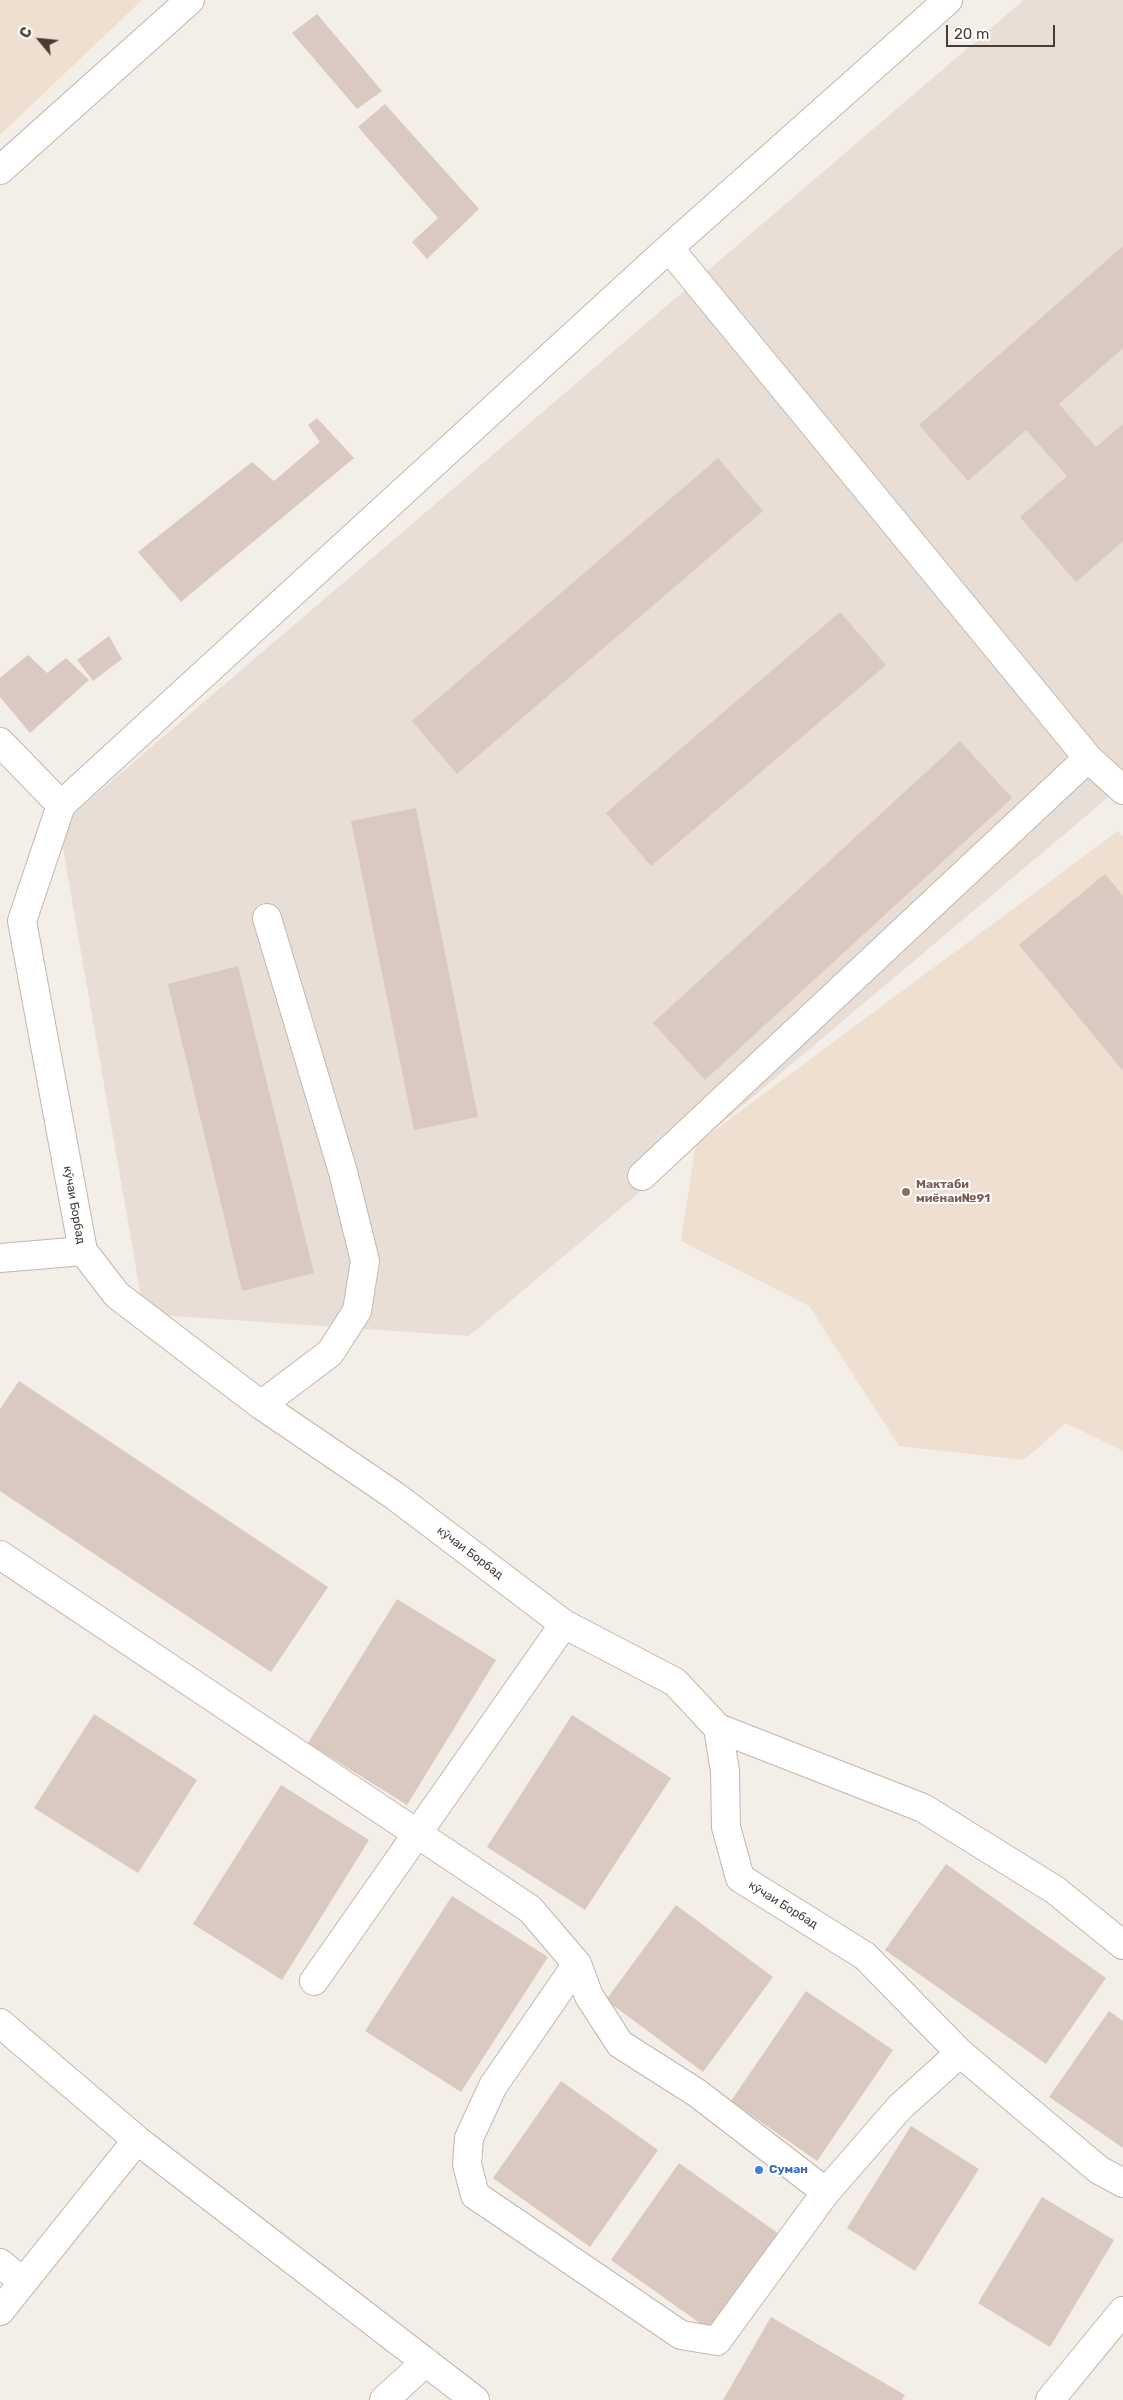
<!DOCTYPE html>
<meta charset="utf-8">
<style>
body{margin:0}
#map{position:relative;width:1123px;height:2400px;overflow:hidden;background:#f4eee8;font-family:Rubik,sans-serif}
canvas{display:block}
.north{position:absolute;left:15px;top:15px;width:50px;height:50px;-webkit-text-stroke:4px #fff;paint-order:stroke;rotate:298deg;font-size:14px;font-weight:700;line-height:20px;text-align:center;color:#483d36}
.north::after{content:'';display:block;margin:auto;width:18px;height:22px;background:#483d36;clip-path:polygon(50% 0,100% 100%,50% 72%,0 100%)}
.scale{position:absolute;left:946px;top:25px;width:109px;height:22px;box-sizing:border-box;border:2px solid #483d36;border-top:0;padding-left:6px;font-size:15px;line-height:18px;white-space:nowrap;color:#483d36;-webkit-text-stroke:4px #fff;paint-order:stroke}
</style>
<div id="map">
<canvas width="1123" height="2400"></canvas>
<div class="north">С</div>
<div class="scale">20 m</div>
</div>
<script>
const context = document.querySelector('canvas').getContext('2d');
context.lineJoin = 'round';
function fillPath(path, color) {
  context.fillStyle = color;
  context.fill(path, 'evenodd');
}
function strokePath(path, color, width, dash) {
  context.strokeStyle = color;
  context.lineWidth = width;
  context.lineCap = dash ? 'butt' : 'round';
  context.setLineDash(dash || []);
  context.stroke(path);
}
function label(font, color, halo, rows, align = 'center') {
  context.font = font + ' Rubik,sans-serif';
  context.lineWidth = 4;
  context.setLineDash([]);
  context.textBaseline = 'middle';
  context.strokeStyle = halo;
  context.fillStyle = color;
  for (const [text, x, y, turn = 0] of rows) {
    context.save();
    context.translate(x, y);
    context.rotate((+turn || 0) * Math.PI / 180);
    context.textAlign = isNaN(turn) ? turn : align;
    if (halo) context.strokeText(text, 0, 0);
    context.fillText(text, 0, 0);
    context.restore();
  }
}
const residential = new Path2D(`
 M1024 0H1123V793L1118 789 469 1336 144 1314 59 826Z`);
const education = new Path2D(`
 M0 0H142L0 135Z
 M1118 831 1123 836V1451L1066 1423 1024 1460 899 1446 809 1306 681 1241 696 1144Z`);
const building = new Path2D(`
 M317 14 382 91 357 109 292 33Z
 M385 104 479 209 427 259 412 242 438 218 358 127Z
 M1123 246V348L1059 404 1096 447 1123 424V541L1076 582 1020 517 1067 476 1026 430 968 481 919 425Z
 M317 418 354 458 181 602 138 552 252 462 274 481 320 442 308 425Z
 M718 458 763 511 457 774 412 721Z
 M840 612 886 665 651 866 606 813Z
 M109 636 122 659 93 681 77 660Z
 M28 655 47 673 66 658 89 680 30 733 0 697V678Z
 M960 741 1012 798 705 1080 653 1023Z
 M416 808 478 1117 414 1130 351 821Z
 M1105 874 1123 896V1071L1019 945Z
 M238 966 314 1273 242 1291 168 984Z
 M19 1381 328 1587 271 1672 0 1491V1409Z
 M397 1599 496 1660 407 1805 308 1743Z
 M94 1714 197 1780 138 1873 34 1808Z
 M572 1715 671 1778 585 1910 487 1847Z
 M281 1785 369 1840 282 1980 193 1924Z
 M946 1864 1106 1978 1046 2064 885 1950Z
 M452 1896 548 1957 461 2092 365 2031Z
 M676 1905 773 1977 703 2072 606 2000Z
 M806 1991 893 2050 817 2161 731 2101Z
 M1109 2011 1123 2021V2148L1049 2097Z
 M561 2081 658 2150 590 2247 493 2178Z
 M911 2126 979 2169 915 2271 847 2228Z
 M679 2163 779 2234 711 2331 611 2260Z
 M1042 2197 1114 2240 1050 2347 978 2303Z
 M771 2317 905 2395 902 2400H723Z`);
const minor = new Path2D(`
 M0 170 190 0
 M0 742 61 805 669 248 948 0
 M1088 758 1123 790
 M61 805 22 921 83 1251 117 1295 261 1405 395 1496 564 1624 675 1682 718 1728 725 1771 726 1827 740 1878 865 1956 960 2053 1099 2170 1123 2183
 M642 1176 1088 758 669 248
 M0 1258 83 1251
 M261 1405 330 1353 357 1311 365 1261 343 1172 267 918
 M0 1555 530 1909 577 1964 589 1996 620 2044 697 2093 826 2192
 M718 1728 923 1808 1055 1890 1123 1945
 M577 1964 493 2086 469 2138 467 2164 475 2195 681 2335 717 2341 826 2192 900 2107 960 2053
 M314 1981 564 1624
 M0 2023 137 2140 475 2400
 M0 2263 23 2282
 M0 2311 137 2140
 M384 2400 426 2362
 M1050 2400 1123 2311`);
const markers = [
 [906,1192,5,"#8d6e63"],
 [759,2170,5,"#3f7fe0"]
];
const educationNames = [
 ["Мактаби",916,1185],
 ["миёнаи№91",916,1199]
];
const streetNames = [
 ["кӯчаи Борбад",74,1205,80],
 ["кӯчаи Борбад",470,1553,37],
 ["кӯчаи Борбад",783,1905,32]
];
const shopNames = [
 ["Суман",769,2170]
];
fillPath(residential, '#e8ded6');
fillPath(education, '#eedfd1');
fillPath(building, '#d9c9c0');
strokePath(minor, '#c3b6ad', 30);
strokePath(minor, '#fff', 28);
for (const [x, y, r, color] of markers) {
  const dot = new Path2D();
  dot.arc(x, y, r, 0, 2 * Math.PI);
  context.fillStyle = color;
  context.fill(dot);
  strokePath(dot, '#fff', 2);
}
label('bold 12px', '#785e54', '#fff', educationNames, 'left');
label('12px', '#483d36', '#fff', streetNames);
label('bold 12px', '#366cbe', '#fff', shopNames, 'left');
</script>
